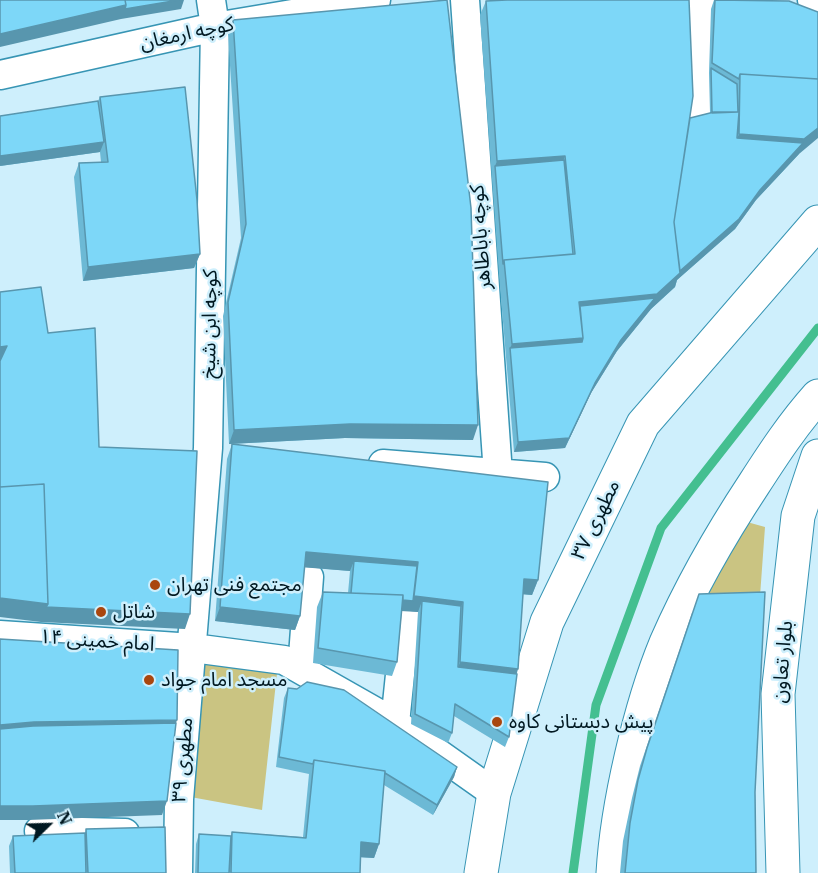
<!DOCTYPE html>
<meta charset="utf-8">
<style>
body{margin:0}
#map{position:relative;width:818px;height:873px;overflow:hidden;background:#ceeffc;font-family:"IBM Plex Serif",serif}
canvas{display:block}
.north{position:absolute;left:18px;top:795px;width:60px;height:60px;-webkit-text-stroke:4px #ceeffc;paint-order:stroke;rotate:67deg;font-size:16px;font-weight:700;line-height:24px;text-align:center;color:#001821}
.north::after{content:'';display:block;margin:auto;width:21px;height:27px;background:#001821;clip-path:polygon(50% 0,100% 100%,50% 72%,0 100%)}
</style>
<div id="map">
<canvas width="818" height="873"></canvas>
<div class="north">N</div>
</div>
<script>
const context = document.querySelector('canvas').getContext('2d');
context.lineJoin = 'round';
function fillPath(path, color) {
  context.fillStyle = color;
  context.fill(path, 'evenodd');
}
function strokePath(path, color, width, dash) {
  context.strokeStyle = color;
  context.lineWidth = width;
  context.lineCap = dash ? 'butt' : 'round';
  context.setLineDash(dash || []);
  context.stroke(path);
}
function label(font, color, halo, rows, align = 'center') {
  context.font = font + ' "IBM Plex Serif","Noto Sans Arabic",serif';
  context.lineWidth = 5;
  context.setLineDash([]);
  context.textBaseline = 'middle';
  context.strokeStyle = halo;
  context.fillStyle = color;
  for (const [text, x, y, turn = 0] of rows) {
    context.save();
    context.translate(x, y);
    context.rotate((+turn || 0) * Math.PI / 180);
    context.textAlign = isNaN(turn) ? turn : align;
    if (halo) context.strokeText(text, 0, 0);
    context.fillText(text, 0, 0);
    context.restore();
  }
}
const green = new Path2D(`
 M747 522 765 527 759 610 692 613Z
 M197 654 278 664 262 810 185 796Z`);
const stream = new Path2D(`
 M573 873 596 705 661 528 818 328`);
const street = new Path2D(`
 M465 0 498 474
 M812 0 818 3
 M0 75 215 27 376 0
 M699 107 702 0
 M383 464 545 477
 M0 635 193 648 284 660 395 723 494 793
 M302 669 309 577
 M395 723 406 617
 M39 831 125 833
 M178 873 179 799 208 448 215 27 211 0`);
const secondary = new Path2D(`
 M481 873 494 793 547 622 643 424 818 222
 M613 873C617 805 640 706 666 643 690 588 721 534 754 484 774 453 793 424 818 396
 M783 873 778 694 798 516 818 456`);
const wall = new Path2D(`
 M714 0H758L799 154 756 200 735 229 677 280 675 287 651 309 617 351 591 393 565 448 514 452 499 274 480 15 486 1 690 118 710 113 709 73 711 9Z
 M233 20 473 440 345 438 229 444 223 316 241 238 228 34Z
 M100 97 200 254 194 268 83 281 74 177 79 163 101 162 100 152 0 166 98 101Z
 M232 444 538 580 532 595 523 594 517 674 509 737 505 747 454 716 452 733 448 743 411 724 418 612 402 610 397 662 392 676 313 663 317 607 323 592 348 593 350 571 304 567 300 616 295 630 215 621 227 459Z
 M692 613 755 792 756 873H620L623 841 632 798 640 766Z
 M288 688 457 767 454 777 433 815 384 785 379 844 374 858 360 857V873H195L196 844 199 834 231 836 232 832 303 837 309 774 276 767 284 698Z
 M86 829 166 873H10L9 846 13 836 85 833Z`);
const shadedWall = new Path2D(`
 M179 0H184L181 9 121 19 0 47V34L126 5Z
 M818 128V138L799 154 756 200 735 229 677 280 675 287 651 309 617 351 591 393 565 448 514 452 518 442 595 383 579 316V302L733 148 739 134Z
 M104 142 100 152 0 166V156Z
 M565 156 560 170 495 166 497 161Z
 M200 254 194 268 83 281 88 267Z
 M583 338 578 353 510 348 512 344Z
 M7 346 0 361V347Z
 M350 424 478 425 473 440 345 438 229 444 234 430Z
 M306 552 418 562 413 577 354 561 350 571 300 567Z
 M524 579 538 580 532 595 519 594Z
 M414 596 463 602 458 616 422 601 418 612 347 608 351 597 413 601Z
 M0 598 48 604 190 614 185 629 41 622 0 617Z
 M220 607 300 616 295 630 215 621Z
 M460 662 518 669 513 684 455 677Z
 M177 720 171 738 0 743V725L34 722Z
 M457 767 454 777 433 815 437 805Z
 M167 801 162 815 28 820H0V806Z
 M361 842 379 844 374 858 356 857Z`);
const building = new Path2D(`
 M0 0H125L126 5 0 34Z
 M125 0H179L125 9 126 5Z
 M447 0 471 208 478 425 350 424 234 430 228 302 246 224 233 20Z
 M507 0H689L693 96 674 222 680 273 657 294 579 302 583 338 512 344 504 260 575 254 565 156 497 161 486 1Z
 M715 0 789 1 818 12V79L740 74 739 79 712 63Z
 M711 68 737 84 738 112 712 113Z
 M740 74 818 79V128L804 139 739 134Z
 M185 87 197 200 200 254 88 267 79 163 108 162 100 97Z
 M98 101 104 142 0 156V116Z
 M714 112H739L737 138 803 143 760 190 739 219 680 271 674 222 690 118Z
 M564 160 573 254 504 260 503 264 495 166Z
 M41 287 48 333 95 328 99 447 197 451 190 614 46 607 48 604 44 484 0 487V361L7 346 0 347V292Z
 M655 298 621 340 595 383 569 438 518 442 510 348 582 342 583 338 580 306Z
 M232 444 548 482 538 580 524 579 518 669 460 662 463 602 414 596 418 562 306 552 300 616 220 607Z
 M44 484 48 604 0 598V487Z
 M354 561 417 566 413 601 403 600V595L351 593Z
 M323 592 403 595 397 662 318 648Z
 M765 592 755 792 756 873H625L630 823 638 780 647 748 699 594Z
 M422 601 461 606 458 667 517 674 509 737 455 704 452 733 415 714Z
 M0 639 178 650 177 720 34 722 0 725Z
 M307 682 344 690 457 767 437 805 385 773V771L314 760 313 764 279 757 288 688 297 689Z
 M176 723 167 801 33 806H0V729L33 726Z
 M314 760 385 771 379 844 361 842 360 873H231L232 832 306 838Z
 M165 827 166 873H88L86 829Z
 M85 833 86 873H15L13 836Z
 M199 834 231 836 229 873H198Z`);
const markers = [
 [155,585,6,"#a9460e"],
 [101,612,6,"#a9460e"],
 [149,680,6,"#a9460e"],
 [497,722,6,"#a9460e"]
];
const streetNames = [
 ["کوچه ارمغان",187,34,-12],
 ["کوچه باباطاهر",481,237,-94],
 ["کوچه ابن شیخ",210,324,-89],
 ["مطهری ۳۷",596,520,-64],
 ["امام خمینی ۱۴",97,641,4],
 ["بلوار تعاون",783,662,-85],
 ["مطهری ۳۹",183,760,-85]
];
const poiNames = [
 ["مجتمع فنی تهران",167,585],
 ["شاتل",113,612],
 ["مسجد امام جواد",161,680],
 ["پیش دبستانی کاوه",509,722]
];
fillPath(green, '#cac482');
strokePath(stream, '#44bf90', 9);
strokePath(street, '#3795b4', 31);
strokePath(secondary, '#3795b4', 35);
strokePath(street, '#fff', 28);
strokePath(secondary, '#fff', 33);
fillPath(wall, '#6cb9d5');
fillPath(shadedWall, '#5896ae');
fillPath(building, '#7dd7f8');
strokePath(building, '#5896ae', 1.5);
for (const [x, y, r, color] of markers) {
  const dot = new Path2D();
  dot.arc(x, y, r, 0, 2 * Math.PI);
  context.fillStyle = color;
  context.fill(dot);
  strokePath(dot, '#ceeffc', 2);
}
label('20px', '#001821', '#ceeffc', streetNames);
label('20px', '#001821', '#ceeffc', poiNames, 'left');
</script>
